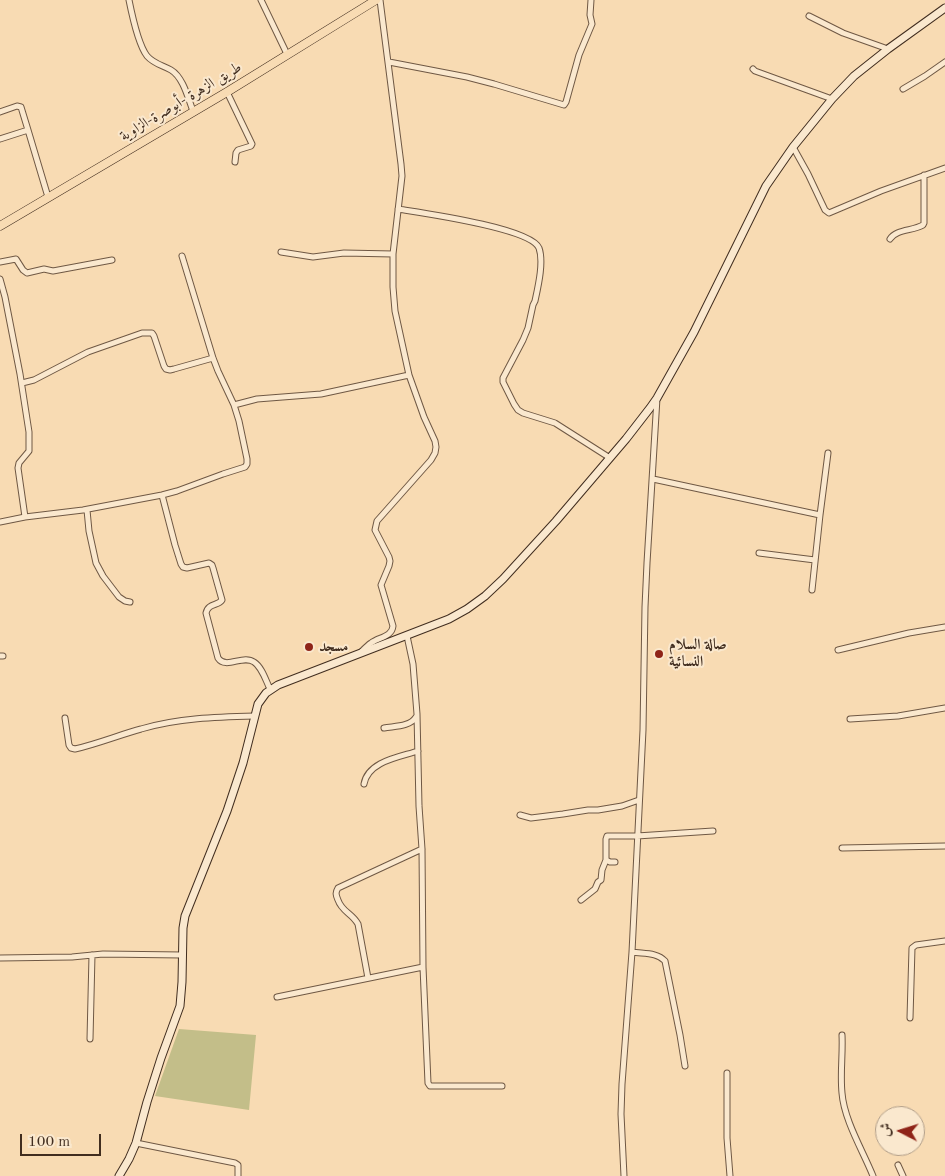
<!DOCTYPE html>
<meta charset="utf-8">
<style>
body{margin:0}
#map{position:relative;width:945px;height:1176px;overflow:hidden;background:#f8dbb3;font-family:"Old Standard TT",Amiri,serif}
canvas{display:block}
.north{position:absolute;left:875px;top:1106px;width:50px;height:50px;box-sizing:border-box;background:#fae8ce;border:1px solid #b09d88;border-radius:50%;rotate:275deg;font-size:14px;font-weight:700;line-height:20px;text-align:center;color:#412d1f}
.north::after{content:'';display:block;margin:auto;width:18px;height:22px;background:#8f2418;clip-path:polygon(50% 0,100% 100%,50% 72%,0 100%)}
.scale{position:absolute;left:20px;top:1134px;width:81px;height:22px;box-sizing:border-box;border:2px solid #412d1f;border-top:0;padding-left:6px;font-size:15px;line-height:18px;white-space:nowrap;color:#412d1f;-webkit-text-stroke:4px #fae8ce;paint-order:stroke}
</style>
<div id="map">
<canvas width="945" height="1176"></canvas>
<div class="north">ش</div>
<div class="scale">100 m</div>
</div>
<script>
const context = document.querySelector('canvas').getContext('2d');
context.lineJoin = 'round';
function fillPath(path, color) {
  context.fillStyle = color;
  context.fill(path, 'evenodd');
}
function strokePath(path, color, width, dash) {
  context.strokeStyle = color;
  context.lineWidth = width;
  context.lineCap = dash ? 'butt' : 'round';
  context.setLineDash(dash || []);
  context.stroke(path);
}
function label(font, color, halo, rows, align = 'center') {
  context.font = font + ' "Old Standard TT",Amiri,serif';
  context.lineWidth = 4;
  context.setLineDash([]);
  context.textBaseline = 'middle';
  context.strokeStyle = halo;
  context.fillStyle = color;
  for (const [text, x, y, turn = 0] of rows) {
    context.save();
    context.translate(x, y);
    context.rotate((+turn || 0) * Math.PI / 180);
    context.textAlign = isNaN(turn) ? turn : align;
    if (halo) context.strokeText(text, 0, 0);
    context.fillText(text, 0, 0);
    context.restore();
  }
}
const green = new Path2D(`
 M179 1029 256 1035 249 1110 155 1096Z`);
const minor = new Path2D(`
 M129 0C132 15 138 44 147 56 154 64 162 65 171 70 183 77 188 98 193 111
 M261 0 287 54
 M809 16 843 33 888 49
 M389 62 467 77 494 84 564 105 566 102 579 55 592 24 590 15 591 0
 M753 69 755 71 832 99
 M903 89 925 76 945 62
 M227 92 252 144 251 146 238 150 236 153 235 162
 M0 112 17 106 21 107 28 130
 M0 139 28 130 48 197
 M793 147 808 174 825 210 829 213 881 191 945 168
 M398 209C423 213 531 228 539 248 544 262 538 287 535 301L533 305 528 328 523 340 503 378V382L514 404 518 410 523 413 555 423 610 458
 M890 239C896 229 913 231 923 225L924 223V175
 M281 252 313 257 344 253 393 254
 M0 262 16 259 23 270 27 273 44 269 53 271 112 260
 M0 279 5 297 20 374 29 432V451L19 463 18 468 25 517
 M22 383 34 380 88 352 142 333H152L154 336 164 366 166 369 170 370 174 369 213 358
 M234 405 257 399 321 394 409 375
 M653 479 820 515 828 453
 M162 495 175 545 181 564 183 567 187 568 209 563 212 565 213 568 222 600C218 606 208 603 206 613L218 658C226 670 243 654 254 662 262 667 266 681 270 689
 M87 510 89 531 96 563 103 576 119 597 125 601 130 602
 M0 522 25 517 83 510 162 495 177 491 223 474 245 467 247 464V459L239 421 234 405 218 371 213 358 182 256
 M759 553 815 560
 M812 590 820 515
 M407 636 413 664 417 714 419 806 422 849 423 967 428 1083 430 1086H502
 M838 650 909 633 945 627
 M362 651C365 648 368 645 371 643 379 637 392 637 393 626L381 585 389 566 390 561 389 557 375 530 377 521 431 460 435 453 436 447 435 441 424 417 409 375 395 311 393 287V254L402 176 401 164 380 0
 M0 656H3
 M65 718 69 745 71 748 75 749C97 744 119 735 141 729 178 718 216 717 255 716
 M850 719 898 716 945 708
 M384 728C394 726 410 727 416 717
 M364 784C368 761 400 757 418 751
 M520 815 531 818 563 814 588 810H598L622 806 639 800
 M842 848 945 846
 M615 862H610L606 860V839L607 836H637L713 831
 M581 900 595 889 598 882 601 880 602 870 606 860
 M632 952C643 954 657 952 665 961L680 1035 685 1066
 M0 958 72 957 103 954 182 955
 M368 978 358 924C352 913 342 912 338 900 336 895 335 893 338 888L422 849
 M277 997 423 967
 M910 1018 912 948 916 945 945 941
 M842 1035C843 1054 840 1074 842 1093 844 1120 863 1151 873 1176
 M90 1039 92 955
 M727 1073V1138L730 1176
 M136 1143 235 1163 238 1165V1176
 M898 1165 903 1176
 M624 1176 621 1114 622 1084 632 952 643 730 645 607 647 563 657 398`);
const secondary = new Path2D(`
 M119 1176 129 1159 136 1143 147 1102 161 1058 180 1006 182 982 183 928 185 916 227 811 243 763 258 704 266 693 278 685 449 619 467 609 485 596 503 579 556 521 626 439 650 408 657 398 694 332 766 186 793 147 832 99 854 76 888 49 945 8`);
const primary = new Path2D(`
 M0 226 227 92 376 0`);
const markers = [
 [309,647,5,"#8f2418"],
 [659,654,5,"#8f2418"]
];
const streetNames = [
 ["طريق الزهرة -أبوصرة-الزاوية",181,102,-31]
];
const poiNames = [
 ["صالة السلام",669,645],
 ["النسائية",669,662],
 ["مسجد",319,647]
];
fillPath(green, '#c3be89');
strokePath(minor, '#6f5844', 7);
strokePath(secondary, '#412d1f', 9);
strokePath(primary, '#412d1f', 9);
strokePath(minor, '#fae8ce', 5);
strokePath(secondary, '#fae8ce', 7);
strokePath(primary, '#f8dbb3', 8);
for (const [x, y, r, color] of markers) {
  const dot = new Path2D();
  dot.arc(x, y, r, 0, 2 * Math.PI);
  context.fillStyle = color;
  context.fill(dot);
  strokePath(dot, '#fae8ce', 2);
}
label('15px', '#412d1f', '#fae8ce', streetNames);
label('bold 15px', '#412d1f', '#fae8ce', poiNames, 'left');
</script>
